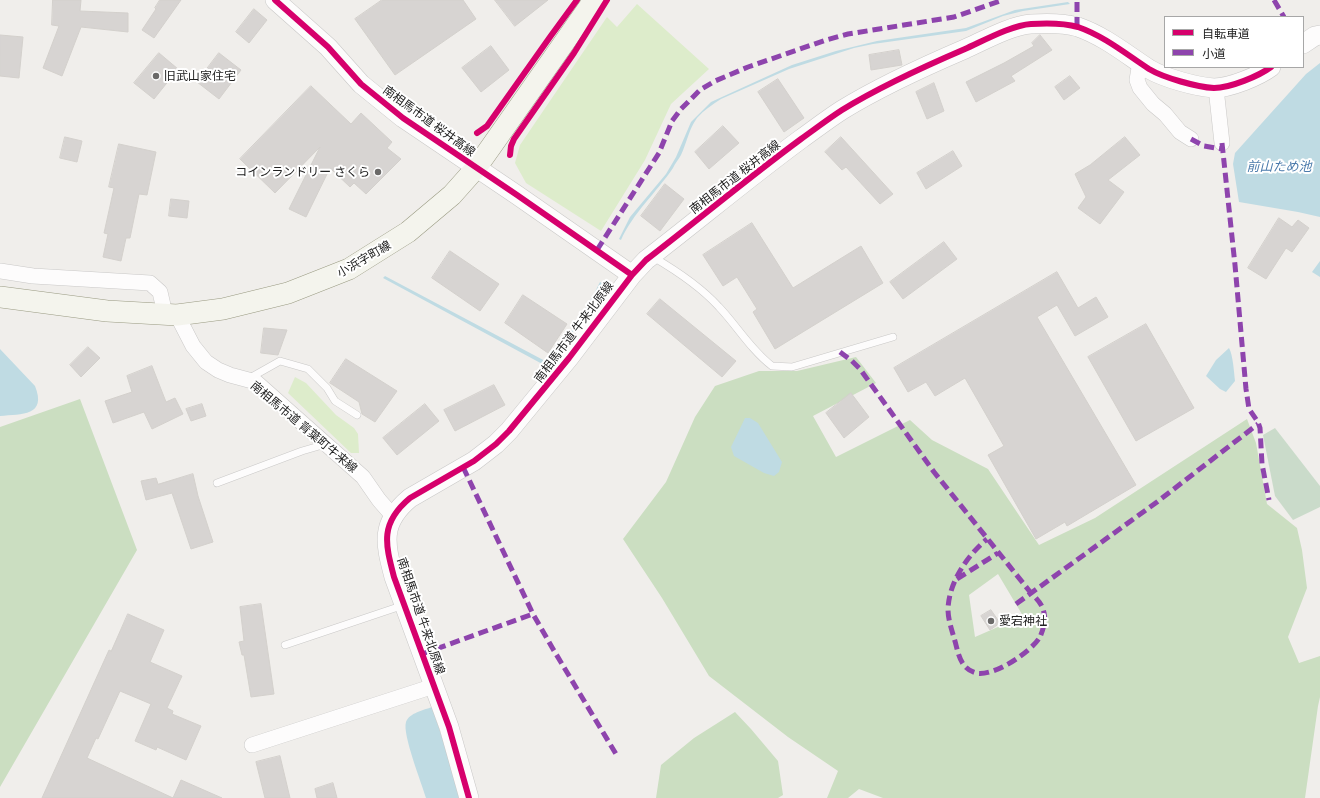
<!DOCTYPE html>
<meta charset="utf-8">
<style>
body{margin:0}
#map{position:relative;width:1320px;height:798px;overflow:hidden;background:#f0eeeb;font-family:"Exo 2","Noto Sans JP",sans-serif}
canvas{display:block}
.legend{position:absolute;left:1164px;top:16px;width:140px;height:52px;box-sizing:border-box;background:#fff;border:1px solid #a7a7a7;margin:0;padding:5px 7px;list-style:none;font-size:12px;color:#222}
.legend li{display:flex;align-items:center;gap:8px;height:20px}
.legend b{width:20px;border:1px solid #a7a7a7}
</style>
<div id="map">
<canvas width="1320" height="798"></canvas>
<ul class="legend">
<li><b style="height:5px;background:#d6006c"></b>自転車道</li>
<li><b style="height:5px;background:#8e44ad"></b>小道</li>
</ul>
</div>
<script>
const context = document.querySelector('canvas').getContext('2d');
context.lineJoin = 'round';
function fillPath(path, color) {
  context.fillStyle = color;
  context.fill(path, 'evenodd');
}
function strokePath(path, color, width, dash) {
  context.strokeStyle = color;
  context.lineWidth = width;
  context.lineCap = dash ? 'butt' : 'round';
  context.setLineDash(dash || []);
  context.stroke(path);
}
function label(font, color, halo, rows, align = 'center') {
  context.font = font + ' "Exo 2","Noto Sans JP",sans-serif';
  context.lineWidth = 4;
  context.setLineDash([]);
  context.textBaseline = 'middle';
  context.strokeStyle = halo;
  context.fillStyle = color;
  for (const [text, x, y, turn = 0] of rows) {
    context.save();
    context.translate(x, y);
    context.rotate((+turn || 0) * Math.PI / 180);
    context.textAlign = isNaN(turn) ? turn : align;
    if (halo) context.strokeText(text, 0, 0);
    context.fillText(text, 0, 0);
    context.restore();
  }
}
const grass = new Path2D(`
 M637 4 709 69 671 104 645 160 601 231 526 183 515 163 520 145 607 17 617 27Z
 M295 377 306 383 336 415 354 428 358 434 359 453H351L288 393Z`);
const forest = new Path2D(`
 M856 357 876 383 813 416 836 457 910 420 932 440 988 469 1039 545 1095 518 1247 419 1256 443 1267 504 1297 528 1302 550 1307 588 1288 637 1299 663 1320 656V697L1318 706 1305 798H883L859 789 848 798H827L838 771 788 737 709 676 662 598 623 539 666 482 695 417 715 386 759 371H797ZM998 574 1023 616 975 637 969 595Z
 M80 399 137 550 0 787V427Z
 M735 712 751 729 778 761 783 795 778 798H656L661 765 694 738Z`);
const cemetery = new Path2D(`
 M1275 428 1320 486V507L1293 520 1275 496 1263 435Z`);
const water = new Path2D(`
 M1068 2 1070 4 1023 11 1003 16 966 31 873 44 854 48 789 69 721 99C713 104 704 110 697 118 689 129 687 142 681 155 679 159 675 163 673 168 656 193 633 213 621 240L619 239 630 217 666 174 676 157 691 122 711 102 792 65 836 51 877 41 966 28 1015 10Z
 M1320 63V217L1298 212 1239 202 1233 164 1235 153 1306 74Z
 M1320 261V277L1312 272Z
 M385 276 547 362C568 337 586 311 600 282L602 283 587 313 549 364 546 366 383 278Z
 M1229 348C1233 355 1234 372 1235 381L1226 392 1220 389 1206 376 1216 360Z
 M0 349 35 386C47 416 22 414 0 416Z
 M745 418H750L758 423 782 462 779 472 774 476 764 473 734 456 731 447Z
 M432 707 452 767 459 798H426C422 784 402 734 406 722 409 713 424 710 432 707Z`);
const building = new Path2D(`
 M53 0H81L80 11 128 13V32L81 27 62 76 43 68 59 26 52 25Z
 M160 0H181L154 38 142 30 156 9 155 8Z
 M382 0H463L476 19 395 75 355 19Z
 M495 0H548L515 26Z
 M254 9 267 20 249 43 236 32Z
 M0 35 23 37 19 78 0 76Z
 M1040 35 1052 50 1011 76 1015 81 976 102 966 82 1004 63 1034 46 1032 43Z
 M491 46 509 70 481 92 462 68Z
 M899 50 902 65 871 70 869 55Z
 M159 53 178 69 154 99 134 83Z
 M219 53 241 70 219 99 197 82Z
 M1070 76 1080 88 1064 100 1055 87Z
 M778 79 804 118 784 132 758 92Z
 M934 83 944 111 927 119 916 92Z
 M311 86 351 124 361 113 392 142 387 148 401 159 366 194 354 183 350 187 330 168 306 217 289 209 320 147 275 193 240 159Z
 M723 126 739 143 709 169 695 152Z
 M65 137 82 141 77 162 60 158Z
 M841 137 893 194 880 204 846 167 842 170 825 152Z
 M1125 137 1140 155 1108 180 1124 192 1100 224 1078 208 1086 197 1075 174 1090 165Z
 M119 144 156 152 147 195 139 194 130 238H126L121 261 103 257 108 234 104 233 114 188 109 187Z
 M953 151 962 166 926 189 917 173Z
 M665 184 684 199 660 231 641 216Z
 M171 199 189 201 187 218 169 216Z
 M1279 218 1292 227 1298 220 1309 228 1292 252 1286 248 1266 279 1248 268Z
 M752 223 793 288 861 246 883 283 775 349 753 312 757 309 737 277 723 286 703 255Z
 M944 242 957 259 903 299 890 282Z
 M450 251 499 284 480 311 432 278Z
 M1057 272 1078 308 1096 297 1108 317 1075 336 1057 305 1037 317 1136 485 1067 526 1065 522 1036 539 988 455 1004 446 965 378 935 396 926 382 908 392 894 368Z
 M523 295 567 324 548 353 505 323Z
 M660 299 736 361 722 377 647 314Z
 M1146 324 1194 408 1136 441 1088 357Z
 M264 328 287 330 278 355 261 353Z
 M88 347 100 358 81 377 70 365Z
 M346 359 397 391 375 422 362 414 359 402 330 383Z
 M152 366 166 402 175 398 183 414 152 429 144 412 113 423 105 401 132 392 127 376Z
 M494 385 505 405 455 431 444 410Z
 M851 393 869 417 844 438 826 413Z
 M202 404 206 416 191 421 186 409Z
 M425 404 439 421 397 455 383 438Z
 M193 474 198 496 213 542 191 549 172 493 146 500 141 481 156 478 158 484Z
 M261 604 274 694 251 697 244 655H242L239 642 244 641 240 607Z
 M991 610 1000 623 990 630 981 616Z
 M128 614 164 630 150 662 182 676 167 708 173 711 172 714 201 726 186 760 157 747 156 750 135 741 151 704 120 691 98 739 96 738 87 758 173 798 181 780 222 798H42L109 650 111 651Z
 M280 756 290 798H265L256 762Z
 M333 783 337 798H317L315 789Z`);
const service = new Path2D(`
 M653 257C677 271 700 286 719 307 737 326 751 350 772 366L792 367 893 337
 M248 379 280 361 308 369 327 388 335 401 357 415
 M217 483 302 451 326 444
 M285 645 404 605`);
const minor = new Path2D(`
 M1140 62 1137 80 1140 88 1153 104 1165 114 1180 132 1191 139
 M1216 88 1222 143
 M0 271 33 276 150 283 160 292 165 314
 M177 315 193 346 206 362 218 370 230 375 256 382 363 477 379 500 393 516
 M252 745 434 686`);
const tertiary = new Path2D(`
 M275 0 328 47 361 84 403 118 517 195 632 275 646 260C698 220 748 178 801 139 815 129 828 119 842 110 881 86 923 67 965 49 983 41 1012 25 1031 24 1046 23 1064 23 1078 27 1104 36 1126 54 1149 69 1164 78 1197 87 1214 88 1230 88 1259 76 1271 67
 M1303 44 1315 36 1320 35
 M469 798 449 727 394 577C385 543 380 523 410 498L474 461 496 444 509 431 569 358 632 275`);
const secondary = new Path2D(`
 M0 297 107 311 177 315 223 309 288 293 349 269 408 232 452 195 476 168 493 144 594 0`);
const quiet = new Path2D(`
 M1274 0 1284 17
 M1077 27V0
 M1191 139 1204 146 1222 149
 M1222 143 1235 265 1246 389 1249 409 1258 422 1260 428 1262 464 1269 500
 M597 250 659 153 672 121 681 109 700 90 715 81 748 67 826 40 848 34 954 17 1003 0
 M840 352 852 361 860 369 934 472 1031 593C1037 599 1043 605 1044 613 1046 620 1043 630 1040 637 1031 652 994 677 976 673 962 669 959 657 956 645 953 633 948 621 948 609 949 582 967 556 987 539
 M463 467 533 614 553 649 616 754
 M957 579 998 553
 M1016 604 1157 502 1258 424
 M422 654 533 614`);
const cycleway = new Path2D(`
 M275 0 328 47 361 84 403 118 517 195 632 275 646 260C698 220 748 178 801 139 815 129 828 119 842 110 881 86 923 67 965 49 983 41 1012 25 1031 24 1046 23 1064 23 1078 27 1104 36 1126 54 1149 69 1164 78 1197 87 1214 88 1230 88 1259 76 1271 67
 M477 133 487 126 550 37 577 0
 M510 155 511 146 514 139 574 53 607 0
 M469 798 449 727 394 577C385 543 380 523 410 498L474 461 496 444 509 431 569 358 632 275`);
const markers = [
 [156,76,4,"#6a6968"],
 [378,172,4,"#6a6968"],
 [991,621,4,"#6a6968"]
];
const poiNames = [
 ["旧武山家住宅",164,76],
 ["コインランドリー さくら",370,172,"right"],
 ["愛宕神社",999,621]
];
const streetNames = [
 ["南相馬市道 桜井高線",429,121,36],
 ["南相馬市道 桜井高線",735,177,-38],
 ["小浜字町線",364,259,-30],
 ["南相馬市道 牛来北原線",574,332,-53],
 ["南相馬市道 青葉町牛来線",304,427,40],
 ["南相馬市道 牛来北原線",421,616,71]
];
const waterNames = [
 ["前山ため池",1279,167]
];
fillPath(grass, '#ddeccb');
fillPath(forest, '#cbdec1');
fillPath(cemetery, '#cadbca');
fillPath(water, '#bfdbe3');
fillPath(building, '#d7d4d2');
strokePath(building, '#d3d0cc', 1);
strokePath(service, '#c9c8c7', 8);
strokePath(minor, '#c9c8c7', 16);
strokePath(tertiary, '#c9c8c7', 20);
strokePath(secondary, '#999a82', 22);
strokePath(service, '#fdfcfc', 7);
strokePath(minor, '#fdfcfc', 15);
strokePath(tertiary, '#fdfcfc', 19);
strokePath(secondary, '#f4f4ed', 21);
strokePath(quiet, '#8e44ad', 5, [10, 5]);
strokePath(cycleway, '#d6006c', 6);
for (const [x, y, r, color] of markers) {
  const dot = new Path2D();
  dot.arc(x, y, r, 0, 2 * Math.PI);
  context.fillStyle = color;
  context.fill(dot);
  strokePath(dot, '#fff', 1.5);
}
label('12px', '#222', '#fff', poiNames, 'left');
label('12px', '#222', '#fff', streetNames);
label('italic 13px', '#4a7aab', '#fff', waterNames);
</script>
